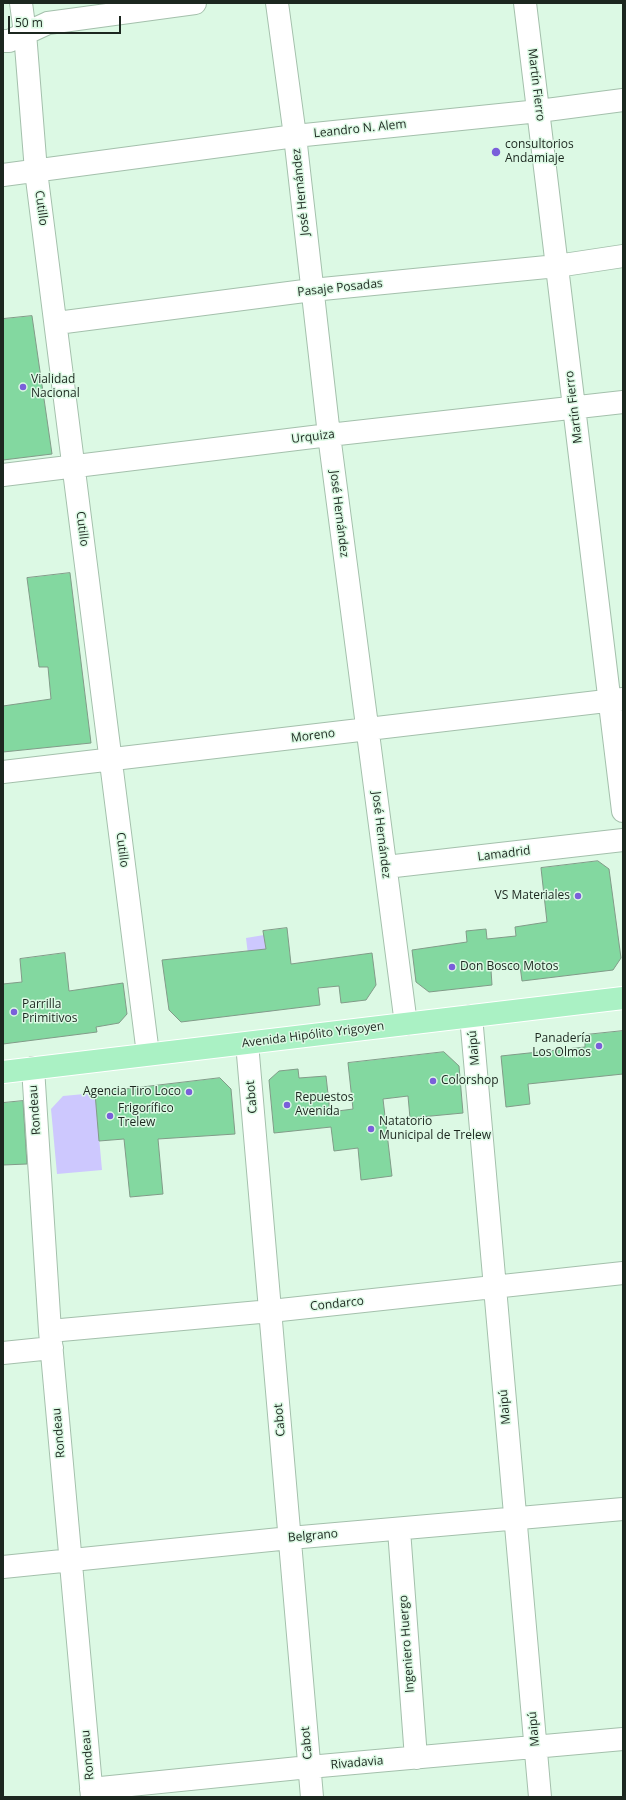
<!DOCTYPE html>
<meta charset="utf-8">
<style>
body{margin:0}
#map{position:relative;width:626px;height:1800px;overflow:hidden;background:#dcf9e4;font-family:"Open Sans",sans-serif}
canvas{display:block}
.frame{position:absolute;inset:0;border:4px solid #1c271f;pointer-events:none}
.scale{position:absolute;left:8px;top:16px;width:113px;height:18px;box-sizing:border-box;border:2px solid #1c271f;border-top:0;padding-left:5px;font-size:12px;line-height:14px;white-space:nowrap;color:#1c271f;-webkit-text-stroke:3px #dcf9e4;paint-order:stroke}
</style>
<div id="map">
<canvas width="626" height="1800"></canvas>
<div class="frame"></div>
<div class="scale">50 m</div>
</div>
<script>
const context = document.querySelector('canvas').getContext('2d');
context.lineJoin = 'round';
function fillPath(path, color) {
  context.fillStyle = color;
  context.fill(path, 'evenodd');
}
function strokePath(path, color, width, dash) {
  context.strokeStyle = color;
  context.lineWidth = width;
  context.lineCap = dash ? 'butt' : 'round';
  context.setLineDash(dash || []);
  context.stroke(path);
}
function label(font, color, halo, rows, align = 'center') {
  context.font = font + ' "Open Sans",sans-serif';
  context.lineWidth = 3;
  context.setLineDash([]);
  context.textBaseline = 'middle';
  context.strokeStyle = halo;
  context.fillStyle = color;
  for (const [text, x, y, turn = 0] of rows) {
    context.save();
    context.translate(x, y);
    context.rotate((+turn || 0) * Math.PI / 180);
    context.textAlign = isNaN(turn) ? turn : align;
    if (halo) context.strokeText(text, 0, 0);
    context.fillText(text, 0, 0);
    context.restore();
  }
}
const green = new Path2D(`
 M264 935 273 1011 255 1013 246 938Z
 M95 1093 102 1170 57 1174 51 1109 63 1096Z`);
const building = new Path2D(`
 M32 316 52 454 3 460V319Z
 M70 573 91 743 3 752V706L51 699 48 667H39L27 578Z
 M598 861 609 869 621 958 613 970 522 981 520 966 491 970 492 985 429 992 416 982 412 950 467 942 466 931 486 929 487 939 516 936 515 927 547 922 541 868Z
 M287 928 291 964 372 953 376 985 366 1000 341 1003 339 986 318 988 320 1005 181 1022 169 1010 162 960 266 949 263 931Z
 M65 953 69 991 123 983 127 1014 119 1023 96 1027 97 1032 3 1044V984L22 982 20 959Z
 M623 1031V1074L528 1084 530 1104 506 1107 501 1056 585 1047V1035Z
 M444 1052 459 1066 463 1113 410 1118 408 1096 383 1099 392 1176 361 1180 358 1148 334 1151 331 1127 274 1133 269 1080 279 1071 298 1069 299 1078 326 1076 330 1112 353 1109 348 1063Z
 M220 1078 231 1089 235 1134 158 1139 163 1194 130 1197 124 1139 99 1141 95 1093Z
 M23 1101 27 1164 3 1165V1103Z`);
const minor = new Path2D(`
 M21 3 25 33 36 171 148 1054
 M277 3 295 136 329 435 406 1024
 M525 3 623 811
 M3 41H9L48 23 195 3
 M3 175 295 136 539 111 623 100
 M57 323 312 290 557 266 623 256
 M3 475 329 435 623 402
 M3 772 623 699
 M386 867 623 840
 M471 1016 540 1797
 M247 1043 312 1797
 M33 1068 50 1331 92 1797
 M50 1331 271 1311 623 1273
 M3 1353 52 1348
 M399 1530 416 1758
 M3 1567 290 1538 623 1509
 M91 1789 309 1767 623 1739`);
const major = new Path2D(`
 M3 1072 623 998`);
const markers = [
 [496,152,5,"#7a5fda"],
 [23,387,4,"#7a5fda"],
 [578,896,4,"#7a5fda"],
 [452,967,4,"#7a5fda"],
 [14,1012,4,"#7a5fda"],
 [599,1046,4,"#7a5fda"],
 [433,1081,4,"#7a5fda"],
 [189,1092,4,"#7a5fda"],
 [287,1105,4,"#7a5fda"],
 [110,1116,4,"#7a5fda"],
 [371,1129,4,"#7a5fda"]
];
const streetNames = [
 ["Martín Fierro",536,85,83],
 ["Leandro N. Alem",360,129,-6],
 ["José Hernández",301,192,-96],
 ["Cutillo",41,208,82],
 ["Pasaje Posadas",340,288,-6],
 ["Martín Fierro",574,407,-97],
 ["Urquiza",313,437,-7],
 ["José Hernández",339,514,83],
 ["Cutillo",82,529,83],
 ["Moreno",313,736,-7],
 ["José Hernández",381,835,83],
 ["Cutillo",122,850,83],
 ["Lamadrid",504,854,-7],
 ["Avenida Hipólito Yrigoyen",313,1035,-7],
 ["Maipú",474,1048,-95],
 ["Cabot",252,1097,-95],
 ["Rondeau",35,1110,-94],
 ["Condarco",337,1304,-6],
 ["Maipú",505,1407,-95],
 ["Cabot",280,1420,-95],
 ["Rondeau",59,1433,-95],
 ["Belgrano",313,1536,-5],
 ["Ingeniero Huergo",407,1644,-94],
 ["Maipú",534,1729,-95],
 ["Cabot",307,1743,-95],
 ["Rondeau",88,1755,-95],
 ["Rivadavia",357,1763,-5]
];
const poiNames = [
 ["consultorios",505,145],
 ["Andamiaje",505,159],
 ["Vialidad",31,380],
 ["Nacional",31,394],
 ["VS Materiales",570,896,"right"],
 ["Don Bosco Motos",460,967],
 ["Parrilla",22,1005],
 ["Primitivos",22,1019],
 ["Panadería",591,1039,"right"],
 ["Los Olmos",591,1053,"right"],
 ["Colorshop",441,1081],
 ["Agencia Tiro Loco",181,1092,"right"],
 ["Repuestos",295,1098],
 ["Avenida",295,1112],
 ["Frigorífico",118,1109],
 ["Trelew",118,1123],
 ["Natatorio",379,1122],
 ["Municipal de Trelew",379,1136]
];
fillPath(green, '#cdc8fe');
fillPath(building, '#83d8a0');
strokePath(building, '#819b88', 1);
strokePath(minor, '#a4c0ac', 24);
strokePath(major, '#fff', 24);
strokePath(minor, '#fff', 22);
strokePath(major, '#aaf1c4', 22);
for (const [x, y, r, color] of markers) {
  const dot = new Path2D();
  dot.arc(x, y, r, 0, 2 * Math.PI);
  context.fillStyle = color;
  context.fill(dot);
  strokePath(dot, '#dcf9e4', 1.5);
}
label('12px', '#1c271f', '#dcf9e4', streetNames);
label('12px', '#1c271f', '#dcf9e4', poiNames, 'left');
</script>
